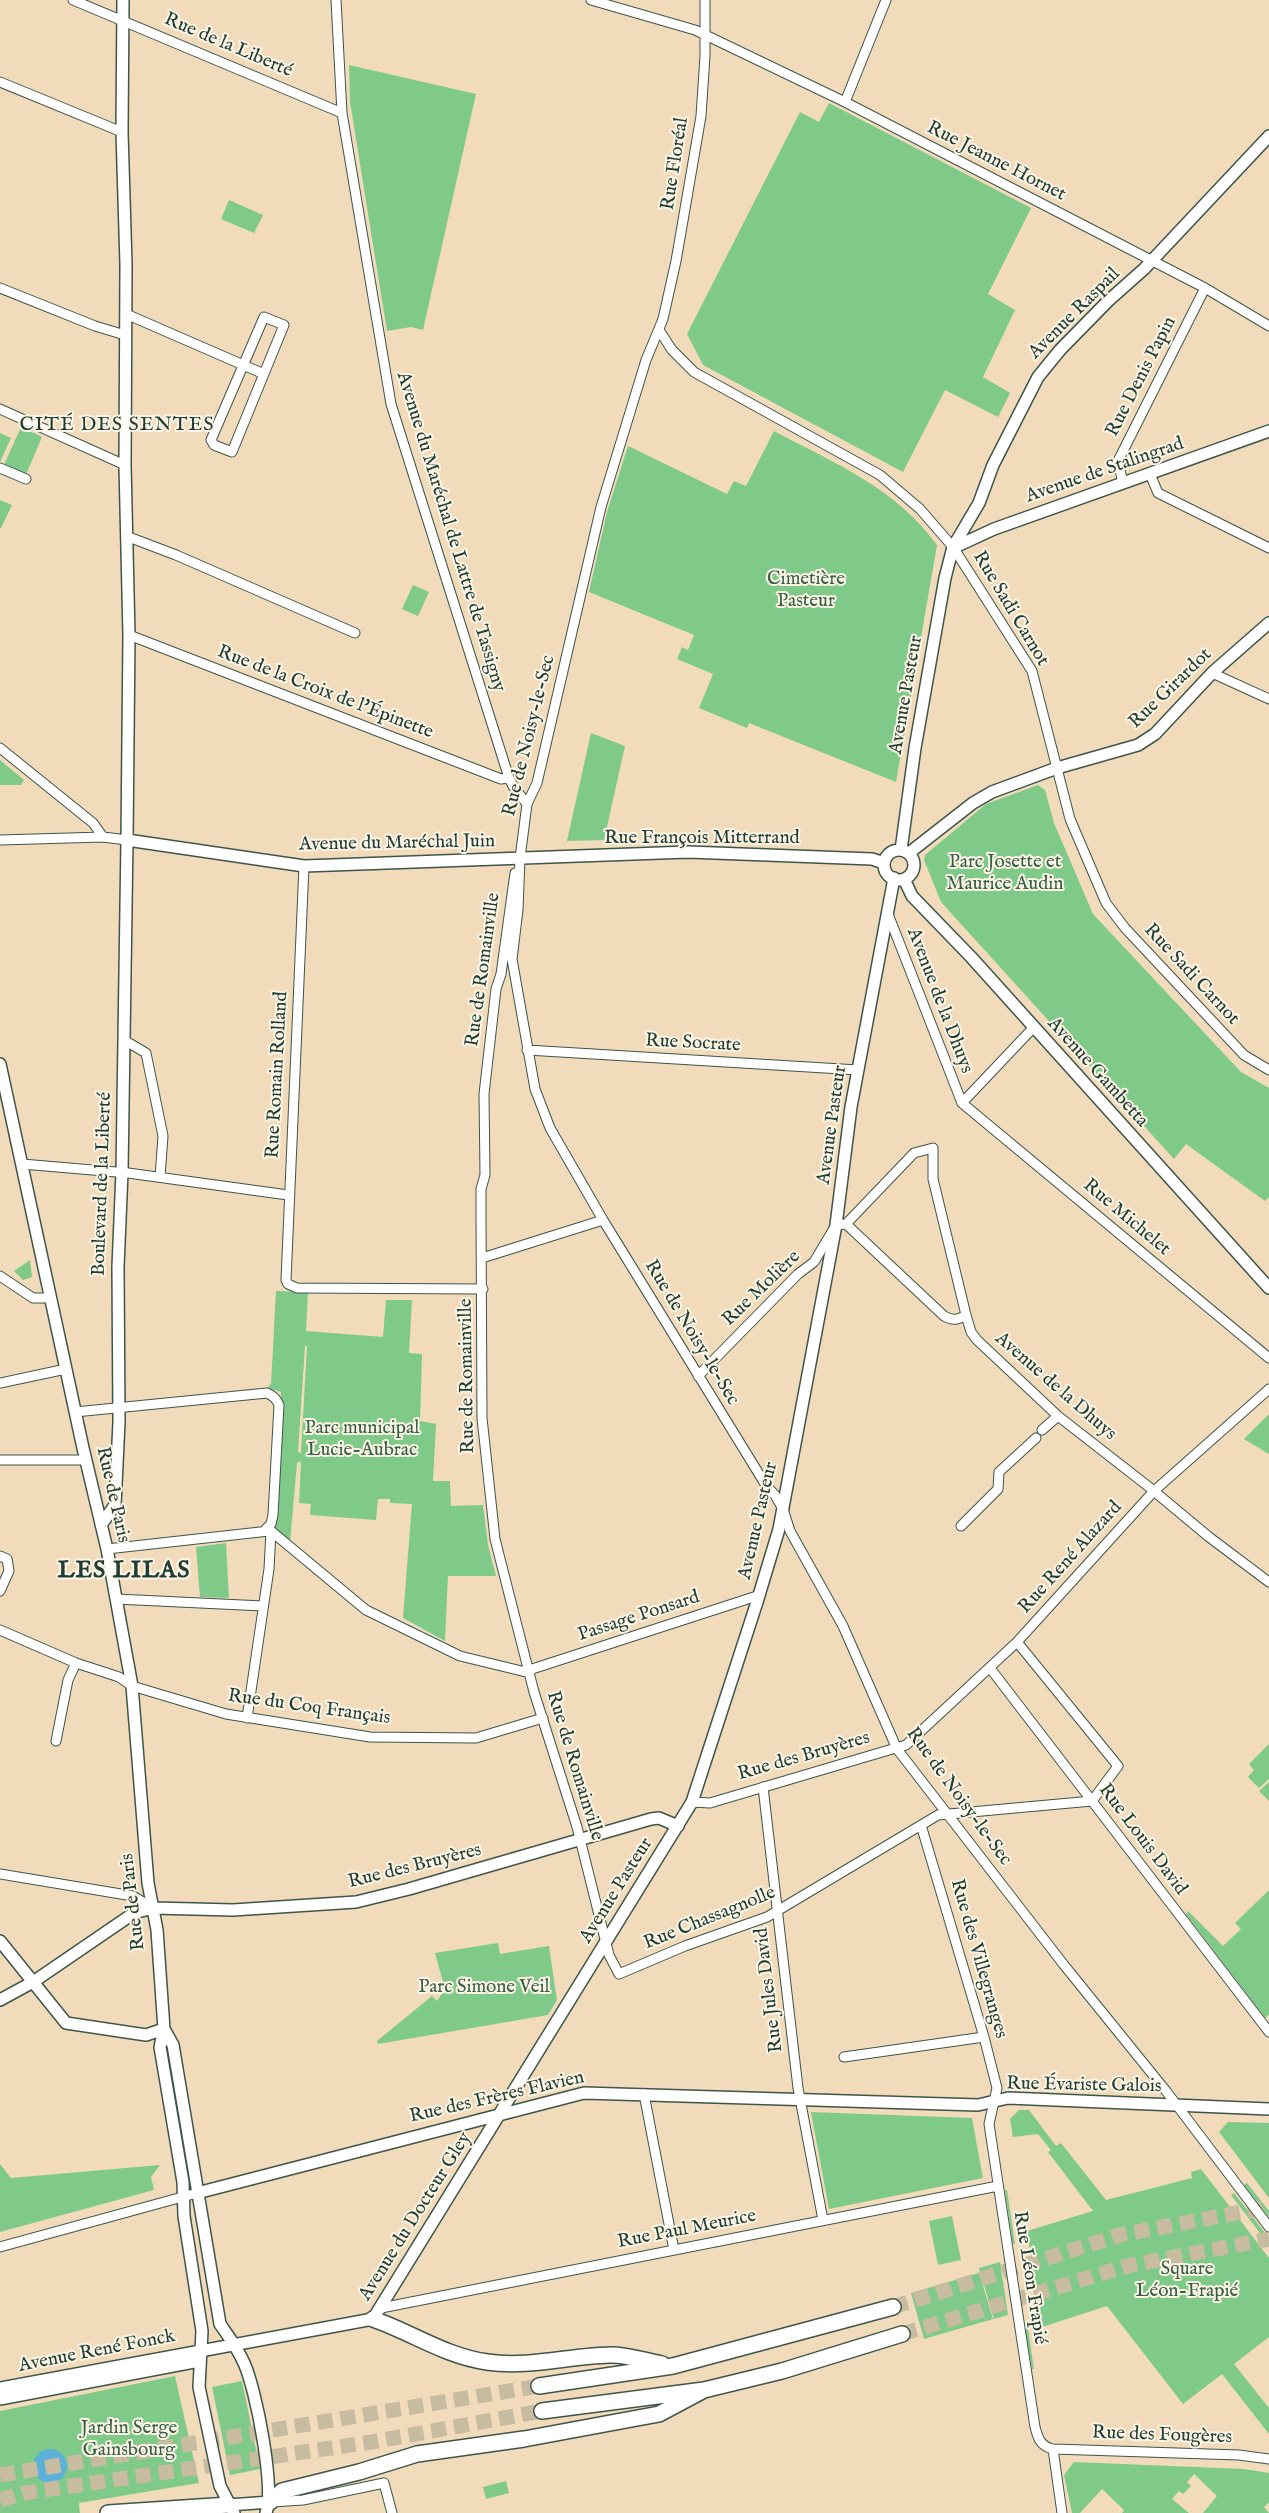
<!DOCTYPE html>
<meta charset="utf-8">
<style>
body{margin:0}
canvas{display:block;background:#f1dbbb}
</style>
<canvas width="1269" height="2513"></canvas>
<script>
const context = document.querySelector('canvas').getContext('2d');
context.lineJoin = 'round';
function fillPath(path, color) {
  context.fillStyle = color;
  context.fill(path, 'evenodd');
}
function strokePath(path, color, width, dash) {
  context.strokeStyle = color;
  context.lineWidth = width;
  context.lineCap = dash ? 'butt' : 'round';
  context.setLineDash(dash || []);
  context.stroke(path);
}
function label(font, color, halo, rows, align = 'center') {
  context.font = font + ' "IM FELL English",serif';
  context.lineWidth = 4;
  context.setLineDash([]);
  context.textBaseline = 'middle';
  context.strokeStyle = halo;
  context.fillStyle = color;
  for (const [text, x, y, turn = 0] of rows) {
    context.save();
    context.translate(x, y);
    context.rotate((+turn || 0) * Math.PI / 180);
    context.textAlign = isNaN(turn) ? turn : align;
    if (halo) context.strokeText(text, 0, 0);
    context.fillText(text, 0, 0);
    context.restore();
  }
}
const green = new Path2D(`
 M349 65 476 94 423 330 411 327 387 331 350 102Z
 M829 103 1031 208 988 294 1015 310 983 377 1010 393 998 417 945 390 903 472 703 365 687 334 800 112 819 122Z
 M229 200 263 215 254 233 221 219Z
 M21 427 42 437 25 477 3 467Z
 M774 431C834 463 896 488 937 545L896 782 749 723 747 728 699 708 713 674 677 659 682 647 688 650 694 635 589 592 607 512 628 446 727 494 734 481 746 486Z
 M0 433 11 438 0 462Z
 M0 500 12 505 1 528H0Z
 M413 585 429 592 418 616 402 609Z
 M591 733 625 746 604 840 567 841Z
 M0 760 24 780 21 785H0Z
 M1038 785 1045 790 1054 823 1093 914 1241 1072 1269 1088V1197L1265 1201 1186 1144 1174 1159 941 902 924 860 925 855 986 804Z
 M30 1260 32 1277 23 1280 14 1271Z
 M276 1291 308 1292 306 1331 383 1337 386 1300H412L409 1353 422 1354 420 1421 436 1424 433 1481H450L451 1506 483 1505 488 1545 496 1576H448L445 1641 403 1618 412 1504 390 1503V1499H378L376 1520 310 1515 311 1504 299 1503 301 1462H299L297 1463 290 1542 274 1529 281 1392 267 1388 271 1384ZM305 1346H307L301 1454 298 1451Z
 M1269 1414V1454L1244 1439Z
 M226 1543 229 1598 200 1597 196 1547Z
 M1269 1744V1779L1259 1788 1248 1777 1254 1770 1249 1764Z
 M1269 1782V1801L1259 1791Z
 M1269 1890V2014L1265 2018 1186 1914 1188 1911 1223 1946 1241 1929 1235 1923Z
 M498 1943 500 1954 549 1946 557 2000 548 2015 378 2044 377 2041 432 1996 437 2001 445 1989 435 1953Z
 M1019 2110H1029L1056 2146 1061 2143 1106 2200 1192 2178 1191 2172 1201 2169 1269 2258V2337L1234 2364 1269 2408V2434L1222 2374 1183 2404 1107 2306 1042 2327 1027 2231 1093 2211 1048 2152 1051 2150 1038 2134 1013 2137 1010 2119Z
 M811 2112 972 2118 983 2178 829 2209Z
 M1228 2122 1269 2123V2198L1219 2132Z
 M0 2164 11 2178 160 2165 151 2177 154 2190 0 2232Z
 M1247 2183 1269 2211V2217L1244 2185Z
 M1005 2190H1007L1015 2244H1013Z
 M1234 2193 1269 2238V2245L1231 2195Z
 M952 2216 961 2260 938 2265 929 2221Z
 M1000 2262 1008 2315 994 2319 979 2268Z
 M979 2273 993 2319 924 2339 911 2293Z
 M1024 2322H1027L1034 2369H1032Z
 M175 2376 199 2483 79 2503 80 2513H0V2411Z
 M242 2381 260 2469 230 2475 212 2387Z
 M1074 2462 1244 2469 1269 2473V2502L1264 2507 1269 2513H1203L1217 2496 1194 2474 1187 2482 1191 2486 1183 2494 1179 2491 1172 2499 1189 2513H1122L1124 2510 1102 2489 1080 2513H1072L1064 2475Z
 M506 2481 509 2493 486 2499 483 2487Z`);
const water = new Path2D(`
 M33 2466a17 17 0 1 1 34 0a17 17 0 1 1-34 0Z`);
const highwayTunnel = new Path2D(`
 M893 2307 1120 2235 1269 2207
 M902 2334 1127 2266 1269 2239
 M0 2475 539 2386
 M0 2500 24 2493 372 2442 542 2411`);
const street = new Path2D(`
 M73 0 342 113
 M336 0 342 113 391 404 509 778 513 786 527 804
 M591 0 695 30 845 102 1205 288 1269 326
 M705 0V56L701 116 676 261 663 319 646 360 601 507 537 783 527 804 520 858 518 910 512 959 535 1089 550 1128 603 1220 767 1487 775 1495 783 1509 790 1531 843 1626 897 1749 1064 1965 1166 2091 1269 2227
 M0 82 122 132
 M845 102 886 0
 M0 288 95 326 125 335
 M126 314 264 374
 M264 317 284 325 232 452 214 445 211 440Z
 M659 330 672 350 694 372 880 475 920 509 953 547 1032 671 1070 819 1106 903 1125 928 1244 1055 1269 1070
 M0 409 125 465
 M0 468 26 479
 M1150 474 1158 493 1269 548
 M1123 483 1118 461 1205 288
 M126 536 176 555 355 633
 M129 635 501 779 509 778
 M1212 673 1269 699
 M0 748 93 823 103 837
 M0 840 103 837 127 840
 M304 866 286 1280 288 1284 297 1288 483 1289
 M515 873 501 974 496 989 484 1094 485 1175 481 1189V1214L482 1418 495 1539 534 1692 577 1827 609 1955 619 1974 685 1946 767 1917 938 1815 1092 1801 1118 1766 1017 1642
 M888 914 962 1103 1269 1358
 M124 1040 146 1053 163 1136 160 1177
 M527 1050 858 1070
 M962 1103 1033 1028
 M22 1164 128 1173 288 1195
 M846 1224 944 1316C953 1321 958 1320 966 1315
 M482 1258 603 1220
 M0 1276 33 1298H50
 M698 1376 798 1274 814 1262 836 1225 846 1224 914 1153 933 1148V1179L966 1315 971 1332 977 1340 1058 1416 1149 1487 1209 1537 1269 1582
 M0 1383 66 1369
 M75 1412 267 1393C273 1396 276 1398 279 1405L273 1515 271 1524 265 1530
 M1042 1430 1058 1416
 M0 1460H85
 M961 1526 998 1489 999 1472 1036 1438
 M271 1531 366 1610 460 1656 530 1673
 M107 1549 269 1531
 M0 1556 7 1559 9 1571 0 1591
 M116 1599 263 1606
 M0 1630 76 1663 119 1677 132 1686 226 1714 370 1737 476 1738 543 1718
 M990 1668 1269 2032
 M529 1670 760 1595
 M247 1718 269 1569 271 1531
 M56 1741 68 1680 76 1663
 M763 1787 798 2088 823 2220
 M692 1802 710 1803 906 1745 1017 1642 1154 1491 1269 1389
 M921 1825 984 2037 997 2088 989 2124 1035 2427C1038 2438 1040 2446 1053 2449L1239 2455 1269 2459
 M0 1874 133 1896 153 1908
 M844 2057 984 2037
 M644 2094 674 2250
 M0 2247 197 2193
 M381 2308 998 2186
 M1053 2449 1062 2513
 M272 2502 303 2500 384 2483 392 2513`);
const secondary = new Path2D(`
 M955 547 994 529 1269 431
 M127 840 304 866 688 852 872 859 884 863
 M901 850 915 748 945 578 953 547 979 503 993 465 1038 377 1060 350 1108 301 1144 269 1269 136
 M884 865a15 15 0 1 1 30 0a15 15 0 1 1-30 0Z
 M909 853 973 803 992 792 1057 768 1138 745 1155 734 1212 673 1269 623
 M904 879 912 896 971 957 1269 1288
 M0 1064 83 1448 107 1549 132 1686 148 1883 157 1930 164 2029 160 2047 183 2182 184 2216 202 2331 199 2387 220 2486 234 2513
 M101 1525 115 1505 119 1422 118 1267 122 1172 127 840 129 635 125 465 126 265 122 132 123 0
 M0 1941 66 2023 146 2035 164 2029
 M0 2000 33 1982 134 1913 153 1908 233 1910 356 1902 409 1889 651 1819 659 1818 678 1826
 M164 2029 173 2045 220 2324C229 2337 238 2349 244 2363 256 2389 275 2487 266 2513
 M197 2193 584 2093 978 2105 1008 2098 1269 2109
 M0 2388 373 2319 692 1802 757 1602 779 1529 836 1225 851 1107 894 878
 M0 2399 199 2361
 M229 2505 270 2502`);
const highway = new Path2D(`
 M373 2319C413 2333 445 2356 487 2362 528 2368 569 2356 609 2355 626 2354 645 2361 662 2364
 M539 2386 673 2366 893 2307
 M542 2411 704 2390 782 2371 902 2334
 M270 2502 282 2491 359 2472 417 2454 524 2439 659 2414 704 2390
 M108 2513 229 2505`);
const streetNames = [
 ["Rue de la Liberté",228,46,23],
 ["Rue Jeanne Hornet",996,162,27],
 ["Rue Floréal",676,164,-81],
 ["Avenue Raspail",1075,314,-45],
 ["Rue Denis Papin",1142,377,-63],
 ["Avenue de Stalingrad",1105,471,-19],
 ["Avenue du Maréchal de Lattre de Tassigny",450,532,73],
 ["Rue Sadi Carnot",1010,609,59],
 ["Rue Girardot",1171,689,-44],
 ["Rue de la Croix de l'Épinette",325,693,21],
 ["Avenue Pasteur",907,695,-80],
 ["Rue de Noisy-le-Sec",530,736,-76],
 ["Rue François Mitterrand",702,839],
 ["Avenue du Maréchal Juin",397,844,-1],
 ["Rue de Romainville",484,970,-82],
 ["Rue Sadi Carnot",1191,975,47],
 ["Avenue de la Dhuys",939,1001,69],
 ["Rue Socrate",693,1044,3],
 ["Avenue Gambetta",1097,1073,48],
 ["Rue Romain Rolland",278,1075,-87],
 ["Avenue Pasteur",833,1125,-82],
 ["Boulevard de la Liberté",103,1184,-88],
 ["Rue Michelet",1126,1218,40],
 ["Rue Molière",762,1289,-44],
 ["Rue de Noisy-le-Sec",691,1333,59],
 ["Rue de Romainville",468,1376,-91],
 ["Avenue de la Dhuys",1055,1387,41],
 ["Rue de Paris",112,1495,77],
 ["Avenue Pasteur",759,1521,-77],
 ["Rue René Alazard",1071,1558,-48],
 ["Passage Ponsard",639,1617,-18],
 ["Rue du Coq Français",309,1708,8],
 ["Rue des Bruyères",804,1757,-16],
 ["Rue de Romainville",574,1766,73],
 ["Rue de Noisy-le-Sec",958,1797,54],
 ["Rue Louis David",1142,1840,53],
 ["Rue des Bruyères",415,1867,-14],
 ["Avenue Pasteur",617,1891,-58],
 ["Rue de Paris",134,1902,-97],
 ["Rue Chassagnolle",710,1919,-22],
 ["Rue des Villegranges",978,1959,74],
 ["Rue Jules David",770,1990,-97],
 ["Rue Évariste Galois",1084,2086,1],
 ["Rue des Frères Flavien",497,2098,-13],
 ["Avenue du Docteur Gley",416,2217,-58],
 ["Rue Paul Meurice",687,2230,-11],
 ["Rue Léon Frapié",1029,2278,81],
 ["Avenue René Fonck",97,2352,-11],
 ["Rue des Fougères",1162,2436,2]
];
const parkNames = [
 ["Cimetière",806,580],
 ["Pasteur",806,602],
 ["Parc Josette et",1005,863],
 ["Maurice Audin",1005,885],
 ["Parc municipal",362,1429],
 ["Lucie-Aubrac",362,1451],
 ["Parc Simone Veil",484,1988],
 ["Square",1187,2270],
 ["Léon-Frapié",1187,2292],
 ["Jardin Serge",129,2429],
 ["Gainsbourg",129,2451]
];
const neighbourhoodNames = [
 ["CITÉ DES SENTES",117,426]
];
const districtNames = [
 ["LES LILAS",124,1572]
];
fillPath(green, '#7fca88');
fillPath(water, '#5bb1d8');
strokePath(highwayTunnel, '#c7bba0', 15, [15, 8]);
strokePath(street, '#3e5548', 11);
strokePath(secondary, '#3e5548', 14);
strokePath(highway, '#3e5548', 18);
strokePath(street, '#fff', 9);
strokePath(secondary, '#fff', 11);
strokePath(highway, '#fff', 15);
label('19px', '#1f3d34', '#fcf5e5', streetNames);
label('19px', '#376049', '#fcf5e5', parkNames);
context.letterSpacing = '1px';
label('20px', '#1f3d34', '#fcf5e5', neighbourhoodNames);
context.letterSpacing = '0px';
context.letterSpacing = '1px';
label('bold 24px', '#1f3d34', '#fcf5e5', districtNames);
context.letterSpacing = '0px';
</script>
